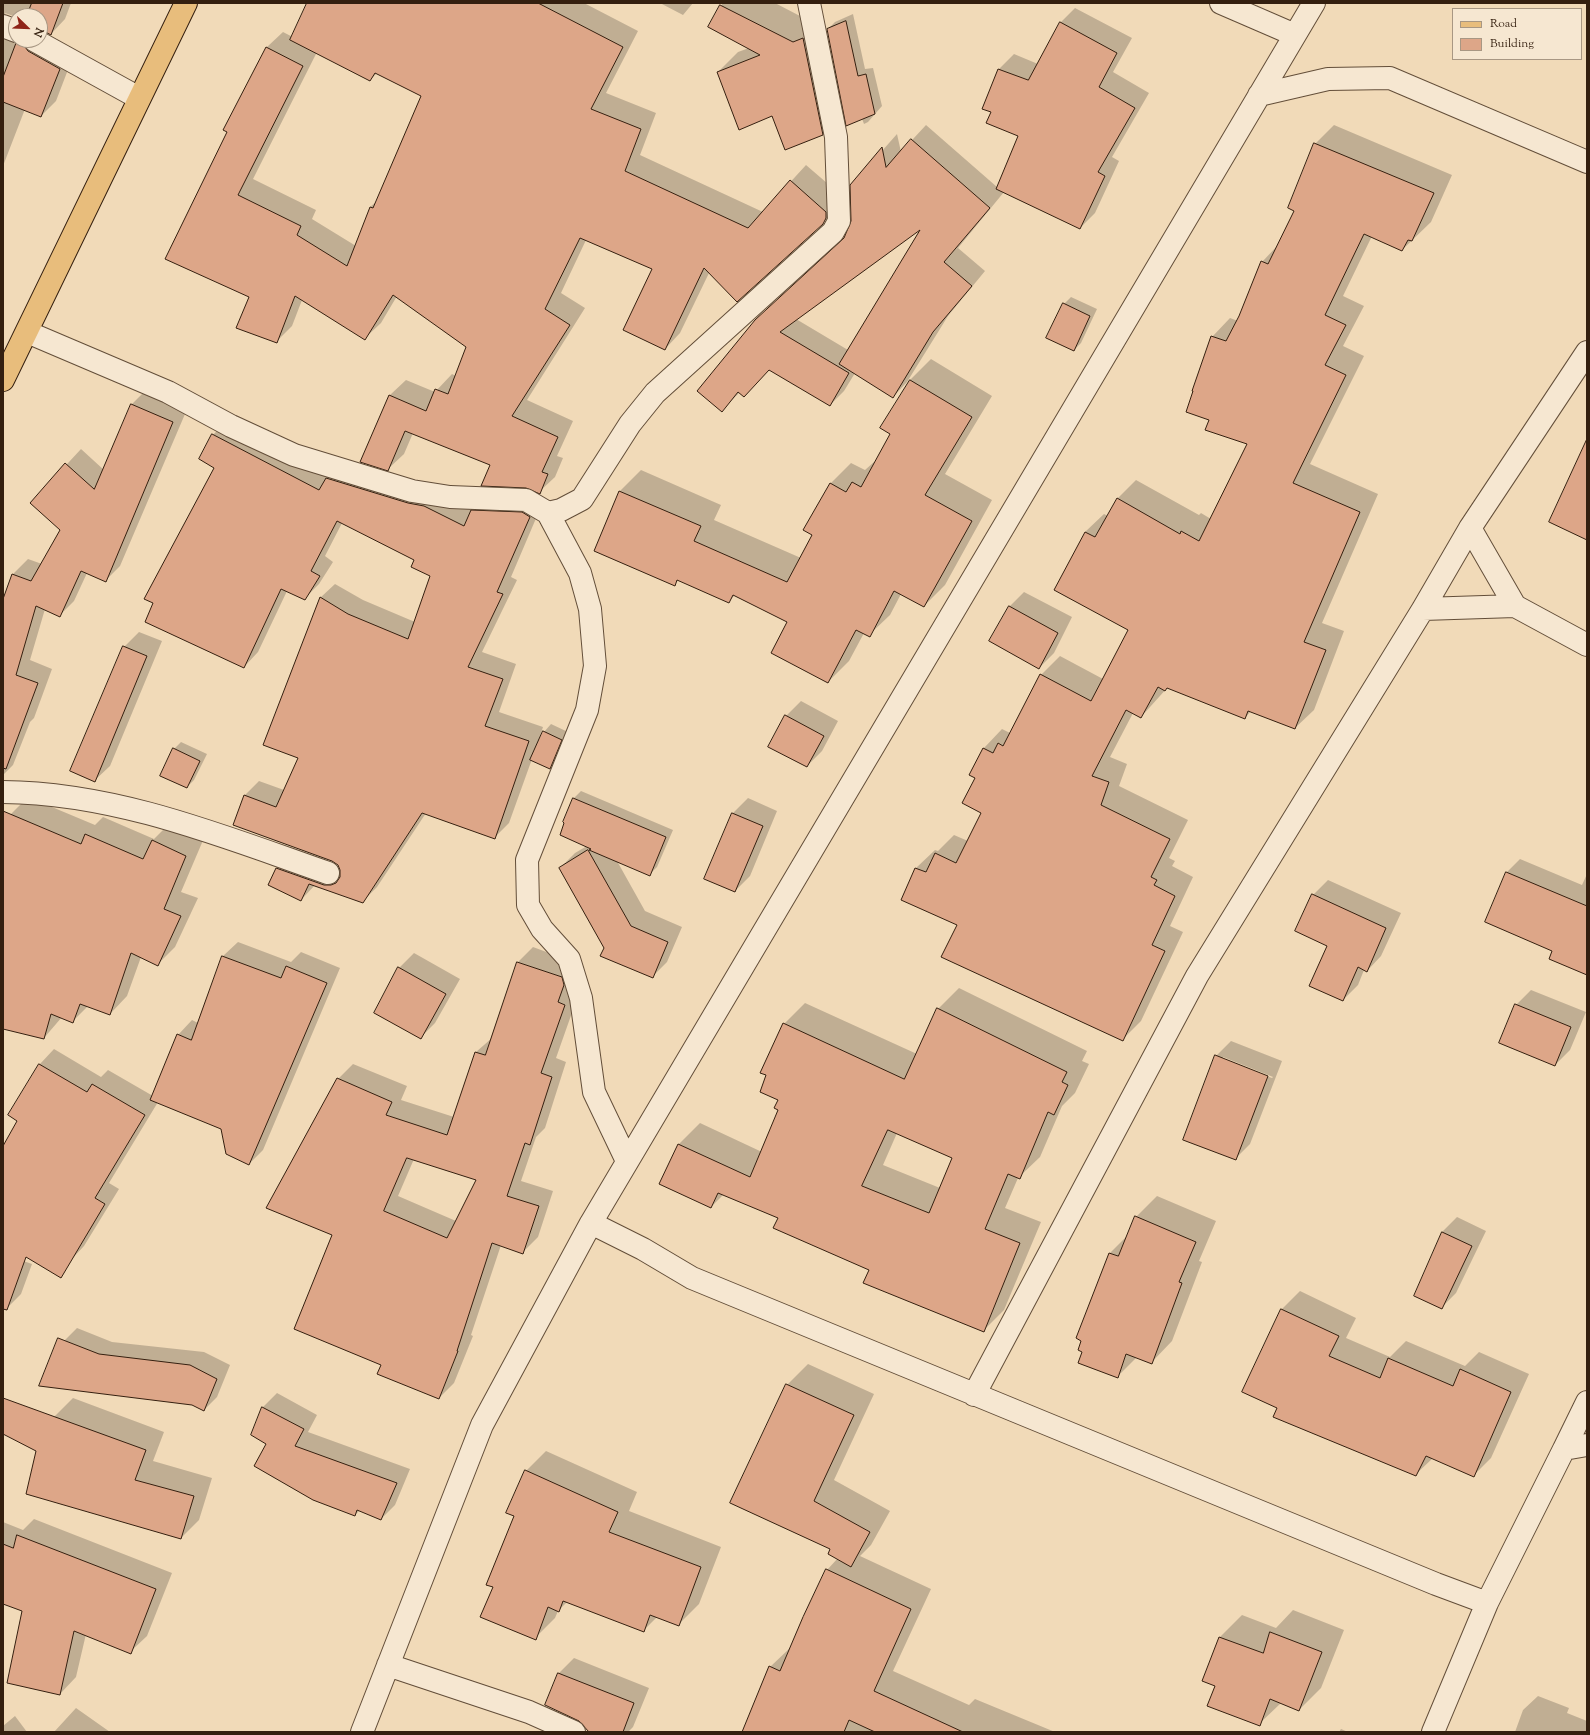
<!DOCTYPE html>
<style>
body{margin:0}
#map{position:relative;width:1590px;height:1735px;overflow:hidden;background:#f1dab8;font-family:"Sorts Mill Goudy",serif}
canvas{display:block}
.frame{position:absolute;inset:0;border:4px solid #341f0f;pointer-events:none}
.legend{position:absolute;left:1452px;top:8px;width:130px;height:52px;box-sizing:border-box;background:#f6e7d1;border:1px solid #a89783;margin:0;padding:5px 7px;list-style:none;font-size:12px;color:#341f0f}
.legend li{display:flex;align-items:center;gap:8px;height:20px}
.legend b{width:20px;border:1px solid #a89783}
.north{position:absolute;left:8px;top:8px;width:40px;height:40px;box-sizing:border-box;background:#f6e7d1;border:1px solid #a89783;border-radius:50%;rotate:113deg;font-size:11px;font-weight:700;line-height:16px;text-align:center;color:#341f0f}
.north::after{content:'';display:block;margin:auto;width:14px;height:18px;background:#8f2418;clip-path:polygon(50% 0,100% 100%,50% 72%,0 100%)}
</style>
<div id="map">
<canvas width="1590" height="1735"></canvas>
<div class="frame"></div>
<ul class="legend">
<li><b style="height:5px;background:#e8bd7c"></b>Road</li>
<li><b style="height:11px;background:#dda688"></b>Building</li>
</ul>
<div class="north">N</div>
</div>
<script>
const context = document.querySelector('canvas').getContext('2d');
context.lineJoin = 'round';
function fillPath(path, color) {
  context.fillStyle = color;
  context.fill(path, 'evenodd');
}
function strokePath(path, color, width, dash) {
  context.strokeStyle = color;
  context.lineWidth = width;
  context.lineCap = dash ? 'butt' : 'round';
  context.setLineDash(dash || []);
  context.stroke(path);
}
const shadow = new Path2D(`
 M3 3H71L65 19 51 34 40 28V16L16 17 5 13 16 40H40L74 54 56 101 41 116 25 109 3 166Z
 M376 3H584L638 31 606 93 656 113 640 155 763 212 806 165 842 196 839 207 822 223 709 273 680 333 665 349 653 269 586 240 561 293 585 308 527 400 573 421 557 456 563 458 555 477 539 492 491 465 413 433 404 454 388 469 361 461 390 395 406 380 435 392 452 374 456 376 467 346 397 296 381 323 365 338 302 300 292 326 276 342 250 296 228 131 225 130 267 47 283 32 318 50 253 179 316 210 312 219 356 246 370 207 377 201 422 96 377 73 370 80Z
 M660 3H693L683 15Z
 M723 3H775L825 29 842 114 822 134 772 115 718 72 738 52 749 48 721 6Z
 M1075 8 1132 38 1113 72 1149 93 1112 157 1119 161 1095 213 1080 228 1004 192 958 248 985 271 948 316 907 382 893 397 855 373 844 391 830 405 769 369 740 392 722 410 846 237 852 221 851 186 897 134 901 152 926 125 997 187 1020 135 992 112 983 108 999 69 1014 54 1038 64 1060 23ZM924 226 848 350 796 319Z
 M853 14 865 69 873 68 882 106 868 122 864 124 828 29 835 22Z
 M1334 125 1452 175 1431 222 1402 250 1372 236 1343 296 1364 306 1343 346 1364 356 1310 464 1378 494 1322 623 1344 631 1314 710 1295 728 1251 711 1245 718 1168 687 1141 717 1133 713 1110 757 1127 764 1119 786 1188 820 1169 858 1175 861 1172 866 1193 877 1170 926 1183 932 1141 1021 1123 1039 958 924 902 899 916 868 935 850 938 851 954 835 968 841 982 813 976 778 971 775 984 748 1002 729 1010 733 1012 731 1041 675 1060 656 1103 679 1130 630 1085 532 1104 514 1108 516 1117 499 1136 480 1199 515 1201 513 1211 519 1249 444 1210 419 1212 337 1230 318 1238 321 1262 262 1278 245 1295 210 1315 144Z
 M1071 297 1097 309 1081 343 1074 350 1064 304Z
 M931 359 992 396 945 474 992 500 945 585 924 606 901 594 890 615 869 635 864 633 849 661 828 682 788 622 735 595 729 601 679 580 674 584 595 550 620 491 641 470 721 505 714 520 801 558 814 535 830 484 851 463 865 470 874 462H875L891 433 882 428 910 380Z
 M146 390 188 407 120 566 105 581 87 573 74 601 59 616 45 609 30 660 52 669 34 718 30 722 13 765 3 775V601L13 574 28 559 42 564 61 530 31 503 81 449 104 470 131 405Z
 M227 420 423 489 543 502 511 577 517 580 482 652 516 664 499 712 543 727 539 739 540 740 544 732 551 724 568 732 557 761 550 768 532 759 509 823 495 837 426 813 377 887 363 901 315 885 301 900 277 868 291 854 341 870 338 864 234 824 245 795 259 781 284 790 299 758 320 598 335 584 363 600 415 622 431 576 415 560 342 523 325 556 333 562 319 584 305 598 287 591 258 652 244 667 213 435Z
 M1024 592 1072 617 1054 653 1039 668 1010 606Z
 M139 632 162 641 110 766 95 780 124 647Z
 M801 701 838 721 822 751 807 766 786 716Z
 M181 742 207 754 194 780 187 787 174 749Z
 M581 791 673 830 657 867 649 875 617 861 645 911 682 927 667 962 652 977 605 948 560 868 575 853 587 846 564 822 574 798Z
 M28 797 95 825 103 817 154 839 170 823 204 838 181 892 198 898 175 947 157 965 141 957 127 996 110 1014 88 1006 73 1021 62 1017 44 1038 3 1028V831L11 814Z
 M748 798 777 811 750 876 735 891 705 878 733 813Z
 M1520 859 1582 885 1587 874V974L1554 951 1486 922 1507 872Z
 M1328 880 1401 913 1381 956 1367 971 1364 970 1358 985 1343 1000 1313 895Z
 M238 942 291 962 301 952 340 968 263 1150 249 1164 222 1129 158 1102 109 1183 119 1189 84 1246 70 1261 3 1223V1148L19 1120 9 1115 40 1064 54 1049 101 1077 108 1070 153 1096 178 1035 192 1020 198 1023 223 956Z
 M533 947 576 963 580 990 556 1058 566 1062 545 1128 536 1137 521 1181 553 1191 538 1237 523 1252 501 1245 471 1335 473 1336 454 1383 439 1398 382 1364 333 1235 338 1079 353 1064 407 1086 401 1100 454 1117 476 1052 492 1038 518 962ZM414 1159 477 1180 456 1221 398 1196Z
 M414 953 460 979 435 1023 420 1038 399 968Z
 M959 988 1087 1051 1082 1061 1089 1064 1075 1093 1062 1106 1040 1157 1018 1178 1005 1208 1041 1222 1004 1310 983 1331 870 1270 779 1217 724 1194 711 1207 661 1184 679 1144 700 1123 762 1152 780 1109 784 1024 805 1003 917 1054 938 1009ZM897 1133 953 1158 940 1188 883 1165Z
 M1531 990 1586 1012 1570 1050 1555 1065 1516 1005Z
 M1231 1041 1282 1061 1250 1144 1235 1159 1216 1056ZM1223 1057 1273 1077 1272 1078 1223 1059Z
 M1157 1196 1216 1221 1199 1261 1202 1262 1172 1341 1151 1363 1137 1357 1117 1377 1084 1352 1109 1254 1128 1235 1136 1217Z
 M1457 1217 1486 1231 1456 1293 1441 1308 1416 1296 1442 1232Z
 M3 1254 32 1264 21 1294 6 1309 3 1308Z
 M1300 1291 1356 1318 1346 1338 1390 1357 1406 1341 1465 1366 1479 1352 1529 1374 1491 1458 1473 1476 1433 1458 1415 1475 1244 1391 1282 1309Z
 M77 1328 112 1342 204 1352 230 1365 217 1397 204 1410 64 1341Z
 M808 1364 874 1394 834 1480 890 1511 871 1545 860 1556 931 1589 893 1671 969 1705 975 1699 1055 1732H743L770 1667 791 1647 827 1570 838 1558 831 1549 732 1503 787 1385Z
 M277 1393 317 1415 308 1432 410 1469 395 1505 381 1519 360 1510 355 1515 268 1443 252 1435 263 1407Z
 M73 1398 164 1432 153 1461 212 1478 199 1520 181 1538 54 1417Z
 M546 1451 637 1492 629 1511 721 1547 699 1604 679 1624 658 1616 643 1631 568 1601 558 1611 555 1618 535 1638 494 1587 516 1516 526 1471Z
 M34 1519 172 1573 147 1636 130 1652 86 1634 76 1677 60 1694 23 1611 3 1603V1522L23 1530Z
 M1293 1610 1344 1630 1321 1688 1299 1710 1281 1703 1259 1724 1220 1637 1242 1615 1276 1628Z
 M574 1658 649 1688 633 1727 628 1732H592L587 1730 559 1673Z
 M1538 1696 1569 1708 1567 1713 1587 1721V1732H1515L1523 1710Z
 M76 1708 110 1732H54Z
 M15 1716 27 1732H3V1726Z
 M1341 1729 1348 1732H1339Z`);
const building = new Path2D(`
 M32 3H63L51 35 40 29V16H27Z
 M307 3H538L623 47 591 109 641 129 625 171 748 228 790 180 826 212V218L823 224 737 302 704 268 665 350 623 330 652 269 580 238 545 309 570 325 512 416 558 437 542 472 548 474 540 494 526 488 481 486 490 465 405 431 388 471 360 462 389 395 426 411 435 389 448 394 466 347 393 295 365 340 295 296 277 343 236 328 249 297 165 259 227 132 223 130 266 47 303 66 238 195 301 226 297 235 347 266 370 207 373 208 421 96 375 73 370 81 290 40Z
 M720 5 793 42 803 38 823 135 785 150 772 116 739 130 717 72 760 55 708 27Z
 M846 21 858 76 866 74 875 114 846 126 827 29Z
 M1060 22 1117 53 1099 87 1135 108 1098 172 1105 176 1080 229 996 189 1018 136 986 123 991 112 982 109 998 69 1028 80Z
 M22 42 28 51 60 69 41 117 3 102V77L16 43Z
 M911 139 990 208 944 262 972 286 933 332 893 398 839 364 920 230 780 332 849 373 830 406 769 370 744 397 738 392 722 412 697 391 755 320 844 238 851 221 850 185 882 147 886 167Z
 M1314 143 1434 193 1412 241 1408 240 1402 251 1364 234 1325 315 1346 325 1325 365 1346 375 1293 483 1360 512 1304 642 1326 650 1295 729 1248 711 1245 719 1167 688 1165 691 1158 687 1141 718 1126 710 1092 776 1109 782 1101 805 1170 839 1151 877 1157 880 1154 885 1175 896 1152 945 1165 951 1123 1041 941 957 957 925 901 900 915 868 926 872 935 853 956 863 981 813 962 803 975 778 969 775 983 748 993 753 998 743 1003 746 1040 674 1091 701 1128 630 1054 590 1085 532 1095 537 1117 498 1180 534 1181 531 1199 541 1247 444 1205 430 1209 420 1186 412 1193 391H1192L1211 336 1226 341 1239 316 1261 261 1268 264 1294 211 1288 208Z
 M1063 303 1090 316 1074 351 1046 338Z
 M910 380 972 417 925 495 972 521 924 607 894 591 870 637 856 630 828 683 771 653 787 622 733 595 729 603 677 580 675 586 594 551 619 491 701 526 694 541 787 582 812 535 803 530 830 483 846 492 852 482 861 487 890 434 880 428Z
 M131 404 173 422 106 582 81 571 60 617 36 606 16 675 38 683 6 769 3 768V599L12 574 31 581 60 530 30 503 65 463 94 489Z
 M212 434 319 490 326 478 408 503 424 506 464 526 471 510 522 512 530 517 497 592 503 594 468 667 503 679 485 726 529 741 495 839 422 813 363 903 309 884 301 901 268 885 276 868 324 885H331L336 883 340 877V870L338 865 332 861 233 825 244 795 276 807 298 758 263 745 320 597 348 614 408 639 430 576 411 567 414 560 337 521 311 571 320 576 305 600 281 589 244 668 145 622 153 603 144 599 214 468 199 459Z
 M1587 439V540L1549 522Z
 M1009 606 1058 633 1039 669 989 641Z
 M123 646 147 656 95 782 70 771Z
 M785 715 824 736 807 767 768 747Z
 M543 731 562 740 550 769 530 760Z
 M173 748 200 761 187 788 160 776Z
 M573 798 666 837 650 876 589 850 591 849 560 835 564 823 563 822Z
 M3 811 81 844 85 834 143 859 152 840 186 856 164 909 181 916 158 966 131 953 110 1015 80 1004 73 1023 51 1014 44 1039 3 1029Z
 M732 813 763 826 735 892 704 879Z
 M588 850 631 926 668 942 653 978 600 956 604 948 559 868Z
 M1506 872 1587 906V975L1549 959 1552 951 1485 922Z
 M1312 894 1386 928 1367 972 1358 967 1343 1001 1309 986 1327 946 1295 931Z
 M222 956 281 978 286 966 327 983 249 1165 226 1154 221 1129 150 1100 177 1034 191 1040Z
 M517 962 562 977 564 985 558 1002 565 1005 541 1073 552 1077 530 1145 525 1143 507 1196 539 1206 523 1254 492 1243 457 1351H458L439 1399 377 1374 381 1365 294 1329 332 1235 266 1208 337 1078 392 1102 386 1115 447 1135 475 1052 485 1055ZM407 1158 476 1180 447 1238 384 1211Z
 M398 967 446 994 421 1039 374 1013Z
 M1515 1004 1571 1027 1555 1066 1499 1043Z
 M937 1008 1067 1072 1062 1082 1068 1085 1054 1115 1048 1112 1020 1179 1008 1174 985 1229 1020 1243 984 1332 863 1283 869 1270 773 1228 778 1218 718 1193 711 1208 659 1184 678 1144 750 1177 778 1110 774 1108 778 1100 760 1092 766 1075 760 1073 783 1023 904 1079ZM888 1130 952 1158 929 1213 862 1186Z
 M1215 1055 1268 1076 1236 1160 1183 1140Z
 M39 1064 87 1092 92 1084 145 1115 95 1198 105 1204 61 1278 26 1257 7 1310 3 1309V1146L17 1121 8 1115Z
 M1135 1216 1196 1242 1179 1282 1182 1283 1152 1364 1126 1354 1118 1378 1078 1363 1082 1352 1078 1350 1081 1341 1076 1338 1109 1253 1118 1256Z
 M1442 1232 1472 1246 1442 1309 1414 1296Z
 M1281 1309 1339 1336 1329 1356 1380 1378 1388 1358 1453 1386 1460 1369 1511 1392 1474 1477 1426 1456 1416 1476 1273 1417 1277 1408 1242 1392Z
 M58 1338 99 1354 190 1365 217 1379 204 1411 192 1405 39 1386Z
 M786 1384 854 1415 814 1501 870 1532 851 1567 828 1554 830 1549 730 1503Z
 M3 1398 146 1450 135 1480 194 1496 181 1539 26 1494 36 1451 3 1434Z
 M262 1407 304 1429 295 1446 397 1483 381 1520 357 1510 355 1516 313 1500 254 1466 266 1444 251 1435Z
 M525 1470 618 1512 609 1532 701 1567 679 1626 650 1615 644 1632 563 1601 559 1612 548 1607 536 1640 480 1617 493 1587 486 1585 514 1516 506 1513Z
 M17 1535 156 1589 131 1654 74 1631 60 1695 7 1683 22 1611 3 1604V1544L13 1548Z
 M826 1569 911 1609 874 1691 963 1732H875L849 1720 844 1732H742L769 1666 780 1671 803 1617Z
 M1270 1632 1322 1652 1299 1711 1270 1699 1260 1726 1207 1706 1215 1686 1202 1681 1219 1637 1263 1653Z
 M558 1673 634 1703 623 1732H589L579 1721 545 1705Z`);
const minor = new Path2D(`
 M1221 3 1295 35
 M3 26 16 31
 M34 40 139 98
 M1259 95 1328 79 1390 78 1587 162
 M27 332 168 392 231 426 294 455 412 491 450 497 526 500 548 513 580 573 590 609 595 666 587 710 527 860 528 905 542 929 569 959 581 998 594 1092 627 1161
 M548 513 561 510 582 499 630 424 655 393 833 232 839 221 836 137 809 3
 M1470 528 1515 606 1587 645
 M1423 609 1515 606
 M3 792C117 793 222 836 328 873
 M591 1223 643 1249 692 1278 1436 1584 1487 1603 1564 1449 1587 1445
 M974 1395 1197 976 1423 609 1470 528 1587 352
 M1564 1449 1587 1402
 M388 1665 529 1712 574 1732
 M362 1732 482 1425 591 1223 1314 3
 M1433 1732 1487 1603`);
const major = new Path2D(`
 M3 380 186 3`);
fillPath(shadow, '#0003');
fillPath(building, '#dda688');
strokePath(building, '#341f0f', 1);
strokePath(minor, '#634e39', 24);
strokePath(major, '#341f0f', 24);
strokePath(minor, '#f6e7d1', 22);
strokePath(major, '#e8bd7c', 22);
</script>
